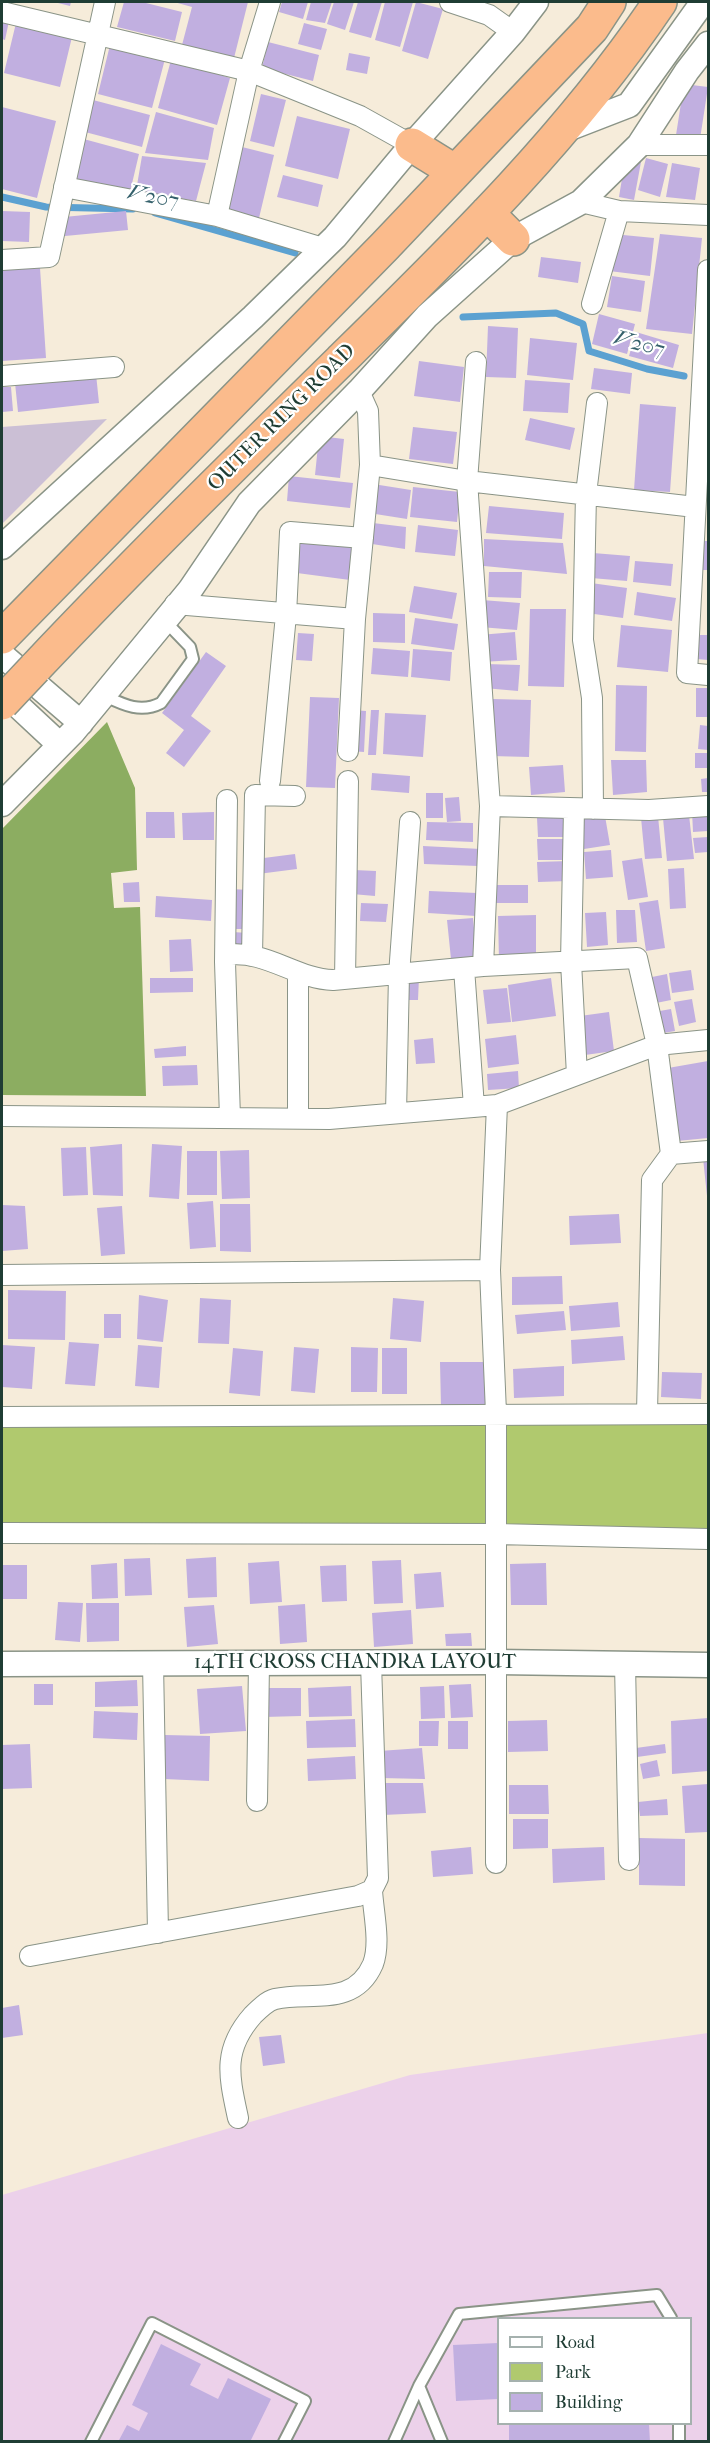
<!DOCTYPE html>
<style>
body{margin:0}
#map{position:relative;width:710px;height:2443px;overflow:hidden;background:#f6ecda;font-family:"IM FELL French Canon",serif}
canvas{display:block}
.frame{position:absolute;inset:0;border:3px solid #1f3d34;pointer-events:none}
.legend{position:absolute;left:497px;top:2317px;width:195px;height:108px;box-sizing:border-box;background:#fff;border:2px solid #a5b1ae;margin:0;padding:8px 10px;list-style:none;font-size:18px;color:#1f3d34}
.legend li{display:flex;align-items:center;gap:12px;height:30px}
.legend b{width:30px;border:2px solid #a5b1ae}
</style>
<div id="map">
<canvas width="710" height="2443"></canvas>
<div class="frame"></div>
<ul class="legend">
<li><b style="height:8px;background:#fff"></b>Road</li>
<li><b style="height:16px;background:#b0c96e"></b>Park</li>
<li><b style="height:16px;background:#c1afe0"></b>Building</li>
</ul>
</div>
<script>
const context = document.querySelector('canvas').getContext('2d');
context.lineJoin = 'round';
function fillPath(path, color) {
  context.fillStyle = color;
  context.fill(path, 'evenodd');
}
function strokePath(path, color, width, dash) {
  context.strokeStyle = color;
  context.lineWidth = width;
  context.lineCap = dash ? 'butt' : 'round';
  context.setLineDash(dash || []);
  context.stroke(path);
}
function label(font, color, halo, rows, align = 'center') {
  context.font = font + ' "IM FELL French Canon",serif';
  context.lineWidth = 4.5;
  context.setLineDash([]);
  context.textBaseline = 'middle';
  context.strokeStyle = halo;
  context.fillStyle = color;
  for (const [text, x, y, turn = 0] of rows) {
    context.save();
    context.translate(x, y);
    context.rotate((+turn || 0) * Math.PI / 180);
    context.textAlign = isNaN(turn) ? turn : align;
    if (halo) context.strokeText(text, 0, 0);
    context.fillText(text, 0, 0);
    context.restore();
  }
}
const built = new Path2D(`
 M708 2033V2441L2 2442V2195L410 2075ZM498 2318H690V2424H498Z`);
const industrial = new Path2D(`
 M107 419 2 524V427Z`);
const green = new Path2D(`
 M708 1414V1539L2 1533V1417Z`);
const forest = new Path2D(`
 M107 722 135 788 137 870 111 873 114 908 140 907 146 1096 2 1095V829Z`);
const stream = new Path2D(`
 M2 197 46 207 133 209
 M155 213 295 253
 M463 317 556 313 583 324 589 351 647 369 684 376`);
const building = new Path2D(`
 M54 2H71L70 6Z
 M124 2H142L182 12 175 41 117 27Z
 M174 2H248L234 58 182 45 192 7Z
 M282 2H308L303 19 279 12Z
 M311 2H332L325 23 306 20Z
 M334 2H354L345 30 327 24Z
 M358 2H382L371 38 349 32Z
 M385 2H413L400 47 375 40Z
 M416 2 443 9 428 59 402 51Z
 M2 19 9 21 5 40 2 39Z
 M16 23 72 37 60 87 4 73Z
 M304 23 327 29 321 50 298 44Z
 M268 42 319 55 313 81 262 68Z
 M110 45 165 59 152 108 98 94Z
 M349 53 370 57 367 74 346 70Z
 M171 60 230 78 217 125 158 108Z
 M684 84 708 87 700 139 676 135Z
 M261 94 286 100 274 147 250 141Z
 M93 100 150 115 142 147 85 132Z
 M2 107 56 121 37 198 2 189Z
 M156 112 214 128 208 160 145 153Z
 M297 116 350 129 338 179 285 166Z
 M80 138 139 154 130 192 70 177Z
 M242 147 274 155 259 218 226 210Z
 M142 156 206 163 196 201 136 191Z
 M646 158 668 164 660 197 638 190Z
 M625 160 641 162 634 200 619 197Z
 M672 163 700 168 695 200 666 197Z
 M283 175 323 185 318 207 277 197Z
 M2 211 30 212 29 242 2 241Z
 M126 211 128 230 65 236 64 217Z
 M613 234 654 238 650 276 609 271Z
 M660 234 702 238 692 334 646 329Z
 M541 257 581 262 578 283 538 277Z
 M40 268 46 358 2 361V270Z
 M612 276 645 281 641 312 607 307Z
 M599 314 635 324 627 354 592 344Z
 M488 326 518 328 516 378 486 377Z
 M636 332 679 345 673 368 629 356Z
 M530 338 577 343 573 380 527 375Z
 M419 361 464 367 460 402 414 396Z
 M594 368 632 373 630 394 591 389Z
 M96 374 99 403 18 412 15 383Z
 M525 380 570 383 568 413 523 411Z
 M2 387H11L13 411 2 412Z
 M640 404 676 407 670 492 634 490Z
 M530 418 575 428 570 450 525 440Z
 M413 427 457 432 453 464 409 459Z
 M319 436 344 439 340 478 315 475Z
 M289 476 353 483 350 508 287 501Z
 M373 484 411 490 407 519 369 513Z
 M413 487 460 492 457 522 410 517Z
 M489 506 564 513 562 539 486 533Z
 M373 523 406 527 405 549 372 544Z
 M418 525 458 530 455 556 415 552Z
 M301 538 355 545 350 580 297 573Z
 M484 539 563 543 567 574 484 566Z
 M701 541H708V570H703Z
 M593 553 630 556 627 581 591 578Z
 M635 561 673 564 671 586 633 582Z
 M489 572H522L521 598 488 597Z
 M591 583 627 588 623 618 587 613Z
 M414 586 457 593 452 619 409 612Z
 M637 592 676 598 672 621 634 615Z
 M482 600 520 603 517 630 480 627Z
 M530 609H566L564 687 528 686Z
 M373 613 405 614V643L373 642Z
 M415 618 458 624 454 650 411 644Z
 M621 625 672 630 668 672 617 667Z
 M515 632 517 660 481 662 479 635Z
 M298 633 314 634 312 661 296 660Z
 M698 635H708V660L697 659Z
 M373 648 410 651 408 677 371 674Z
 M413 649 452 652 450 681 411 677Z
 M206 652 226 666 191 716 211 731 184 767 166 753 184 730 162 713Z
 M486 664 520 665 518 691 484 688Z
 M616 685 647 686 646 752 615 751Z
 M696 688H708V717H696Z
 M310 697 339 698 335 788 306 787Z
 M493 699 531 700 529 757 491 756Z
 M353 710 366 711 364 752 350 751Z
 M371 710H379L376 755H368Z
 M385 713 426 715 423 757 383 754Z
 M700 725 708 726V750L698 749Z
 M695 753H708V768H695Z
 M611 760H646L647 792 613 795Z
 M563 765 565 792 531 795 529 767Z
 M372 773 410 776 409 793 371 790Z
 M708 778V792H702L701 779Z
 M426 793H443V818H426Z
 M459 797 461 821 447 822 445 798Z
 M708 810V831L693 832 692 811Z
 M146 812H174L175 838H146Z
 M214 812V840H183L182 813Z
 M689 815 694 859 667 861 663 818Z
 M605 816 610 845 584 849 579 820Z
 M658 816 662 858 645 859 641 818Z
 M537 818H569V837H538Z
 M427 822 473 823V842L426 840Z
 M708 837V852L695 853 693 838Z
 M537 839H569V860H538Z
 M423 846 481 849 478 866 424 864Z
 M611 850 613 877 586 879 584 852Z
 M295 854 297 869 258 874 256 859Z
 M642 858 648 897 628 900 622 861Z
 M569 861V881L538 882 537 862Z
 M684 868 686 908 670 909 668 869Z
 M354 870 376 871 375 896 352 894Z
 M139 882 140 902H124L123 883Z
 M495 885H528V903H496Z
 M230 889 250 890V929H229Z
 M429 891 477 893 476 916 428 913Z
 M156 896 212 900 211 921 155 917Z
 M658 900 665 948 646 951 639 903Z
 M361 903 388 904 386 922 360 921Z
 M616 910H635L637 942 617 943Z
 M606 912 608 945 587 947 585 913Z
 M536 915V959L499 960 498 916Z
 M473 918 477 957 451 959 447 920Z
 M232 932 249 933 248 951 231 950Z
 M191 939 193 971 170 972 169 940Z
 M691 970 694 990 672 993 669 973Z
 M667 974 671 1000 651 1004 647 978Z
 M402 977H419L418 1000H402Z
 M150 978H193V992L150 993Z
 M551 978 556 1016 512 1022 508 985Z
 M507 988 511 1022 487 1024 483 990Z
 M692 999 696 1022 679 1026 674 1002Z
 M671 1009 675 1031 658 1034 654 1012Z
 M609 1012 614 1051 585 1055 580 1016Z
 M516 1035 519 1064 488 1068 485 1039Z
 M433 1038 435 1063 416 1064 414 1040Z
 M186 1046V1056L155 1058 154 1049Z
 M708 1061V1138L677 1141 668 1068Z
 M197 1065 198 1085 163 1086 162 1066Z
 M518 1071 519 1088 488 1090 487 1074Z
 M122 1144 123 1196 93 1195 90 1147Z
 M152 1144 182 1146 179 1199 149 1197Z
 M86 1147 88 1195 63 1196 61 1148Z
 M249 1150 250 1198 222 1199 220 1151Z
 M187 1151H217V1195H187Z
 M703 1158H708V1196H707Z
 M213 1201 216 1247 190 1249 187 1203Z
 M220 1204H250L251 1252 220 1251Z
 M2 1205 25 1206 28 1249 2 1251Z
 M122 1206 125 1254 101 1256 97 1208Z
 M619 1214 621 1243 570 1245 569 1216Z
 M562 1276 563 1304 512 1305V1277Z
 M8 1290 66 1291 65 1340 8 1339Z
 M139 1295 168 1300 163 1342 137 1339Z
 M200 1298 231 1300 229 1344 198 1343Z
 M393 1298 424 1301 421 1342 390 1339Z
 M618 1302 620 1327 571 1331 569 1306Z
 M564 1311 566 1330 517 1334 515 1315Z
 M104 1314H121V1338H104Z
 M623 1336 625 1360 572 1364 571 1340Z
 M69 1342 99 1344 95 1386 65 1384Z
 M2 1345 35 1347 32 1389 2 1387Z
 M138 1345 162 1347 159 1388 135 1386Z
 M294 1347 319 1349 315 1393 291 1391Z
 M351 1347 378 1348 377 1392H351Z
 M233 1348 263 1351 260 1396 229 1393Z
 M382 1348H407V1394H382Z
 M440 1362H490V1408L441 1407Z
 M564 1366V1396L514 1398 513 1369Z
 M662 1372 702 1373 701 1399 661 1397Z
 M216 1557 217 1597 188 1598 186 1559Z
 M150 1558 152 1595 125 1596 124 1559Z
 M401 1560 403 1603 374 1604 372 1561Z
 M279 1561 282 1602 250 1604 248 1563Z
 M117 1563 118 1598 92 1599 91 1565Z
 M546 1563 547 1605H511L510 1564Z
 M2 1565H27V1599H2Z
 M346 1565 347 1601 322 1602 320 1566Z
 M441 1572 444 1607 416 1609 414 1574Z
 M58 1602 83 1603 80 1642 55 1640Z
 M86 1603H119V1641L87 1642Z
 M305 1604 307 1642 280 1644 278 1606Z
 M214 1605 218 1644 187 1647 184 1607Z
 M411 1610 413 1644 374 1647 372 1613Z
 M471 1633 472 1646H446L445 1634Z
 M137 1680 138 1706 95 1707V1682Z
 M34 1684H53V1705H34Z
 M471 1684 473 1717 451 1718 449 1685Z
 M242 1686 246 1731 200 1734 197 1689Z
 M351 1686 352 1716 309 1717 308 1688Z
 M444 1686 445 1718 421 1719 420 1687Z
 M263 1688H301V1716L264 1717Z
 M94 1711 138 1713 137 1740 93 1738Z
 M708 1718V1771L672 1774 671 1721Z
 M355 1719 356 1747 307 1748 306 1721Z
 M547 1720 548 1751 508 1752V1721Z
 M419 1721H439L438 1746H419Z
 M448 1721H468V1749H448Z
 M165 1735 210 1736 209 1781 164 1779Z
 M30 1744 32 1788 2 1789V1745Z
 M665 1744 666 1753 637 1757 636 1748Z
 M422 1748 425 1779 381 1778 379 1751Z
 M355 1756 356 1779 308 1781 307 1759Z
 M657 1760 660 1776 643 1779 640 1764Z
 M381 1783H423L426 1813 383 1815Z
 M708 1784V1832L685 1833 682 1786Z
 M509 1785H548L549 1814H509Z
 M667 1799 668 1815 640 1816 638 1802Z
 M513 1819H548V1848L513 1849Z
 M639 1838 685 1839V1886L639 1885Z
 M471 1847 473 1874 433 1877 431 1851Z
 M604 1847 605 1880 553 1883 552 1849Z
 M19 2005 23 2035 2 2038V2008Z
 M281 2035 285 2063 263 2066 259 2037Z
 M498 2343V2399L456 2401 453 2345Z
 M161 2344 201 2364 190 2385 218 2399 228 2378 271 2399 250 2442H118L127 2425 139 2431 148 2413 132 2405Z
 M509 2424H649L650 2442H509Z`);
const service = new Path2D(`
 M103 695C122 704 140 714 161 703L193 659 190 647 164 620
 M679 2424V2442
 M91 2442 152 2323 305 2401 284 2442
 M394 2442 419 2386
 M442 2442 419 2386 459 2314 657 2295 671 2318`);
const minor = new Path2D(`
 M450 2 489 15 513 32
 M2 12 249 71 360 116 412 145
 M639 145H708
 M64 187 217 216 323 248
 M581 202 619 211 708 215
 M217 216 249 71 270 2
 M2 260 49 257 105 2
 M708 270 687 673 708 675
 M592 304 619 211
 M2 376 114 367
 M359 391 368 411 370 465
 M175 604 355 619
 M348 751 355 619 370 465 467 481 476 362
 M270 781 286 615 290 532 363 538
 M227 800 225 962 230 1118
 M490 806 649 810 708 806
 M574 809 571 962 577 1075
 M593 809 592 698 583 640 586 494 597 403
 M226 955C265 949 296 979 333 980L483 966 637 958 657 1045 671 1154
 M252 956 255 795 295 796
 M483 966 490 806 467 481 695 507
 M464 968 474 1107
 M345 979 348 781
 M396 1113 399 975 410 822
 M2 1116 329 1119 497 1105 657 1045 708 1040
 M298 1118V972
 M2 1275 490 1270
 M647 1413 652 1180 671 1154 708 1151
 M2 1417 708 1414
 M2 1533 496 1534 708 1539
 M153 1663 158 1933
 M625 1664 629 1860
 M257 1801 259 1663
 M496 1863V1413L490 1270 497 1105
 M30 1956 358 1896 372 1890 378 1878 371 1663
 M238 2118C229 2076 222 2050 253 2015 259 2009 267 2001 275 1999 310 1991 354 2008 373 1964 381 1943 373 1911 372 1890`);
const tertiary = new Path2D(`
 M562 131 629 105 703 2
 M2 547 253 317 335 237 412 145 513 32 536 2
 M2 655 81 723
 M2 691 60 745
 M2 804 73 732 190 590 249 503 359 391 427 316 513 239 581 202 639 145 687 71 708 44
 M2 1664 497 1662 708 1665`);
const trunk = new Path2D(`
 M412 145 454 171
 M487 213 513 239
 M2 637 385 246 592 28 609 2
 M35 668C134 563 237 462 340 361 455 248 570 136 660 2`);
const trunkBridge = new Path2D(`
 M2 703 35 668`);
const streetNames = [
 ["OUTER RING ROAD",282,418,-45],
 ["14TH CROSS CHANDRA LAYOUT",355,1663]
];
const waterNames = [
 ["V207",153,198,11],
 ["V207",639,345,15]
];
fillPath(built, '#ecd1ea');
fillPath(industrial, '#cbbfd5');
fillPath(green, '#b0c96e');
fillPath(forest, '#8cad61');
strokePath(stream, '#5ba1d1', 7);
fillPath(building, '#c1afe0');
strokePath(service, '#8a9487', 14);
strokePath(minor, '#8a9487', 22);
strokePath(tertiary, '#8a9487', 27);
strokePath(trunk, '#8a9487', 36);
strokePath(service, '#fff', 10);
strokePath(minor, '#fff', 20);
strokePath(tertiary, '#fff', 24);
strokePath(trunk, '#fbbb8c', 33);
strokePath(trunkBridge, '#8a9487', 36, []);
strokePath(trunkBridge, '#fbbb8c', 33);
label('21px', '#1f3d34', '#fff', streetNames);
label('italic 22px', '#34606b', '#fff', waterNames);
</script>
